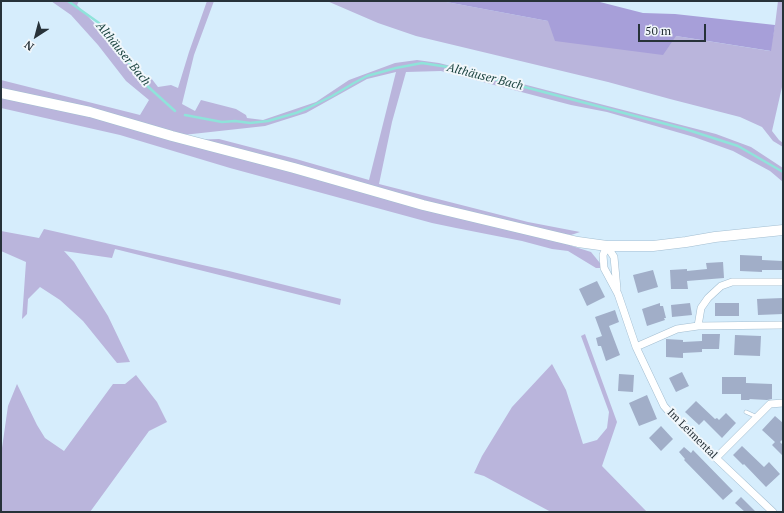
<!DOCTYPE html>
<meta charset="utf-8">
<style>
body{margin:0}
#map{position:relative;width:784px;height:513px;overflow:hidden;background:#d6edfc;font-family:"PT Serif",serif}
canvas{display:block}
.frame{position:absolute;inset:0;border:2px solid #273239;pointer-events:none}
.north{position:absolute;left:16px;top:16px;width:40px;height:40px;-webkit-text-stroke:3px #f1f7fb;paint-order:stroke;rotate:216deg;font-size:11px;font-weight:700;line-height:16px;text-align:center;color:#273239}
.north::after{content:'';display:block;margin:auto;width:14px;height:18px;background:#273239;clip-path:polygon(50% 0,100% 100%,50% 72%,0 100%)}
.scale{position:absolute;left:638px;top:24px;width:68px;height:18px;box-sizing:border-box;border:2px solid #273239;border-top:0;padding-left:5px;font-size:12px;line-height:14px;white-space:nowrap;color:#273239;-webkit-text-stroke:3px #f1f7fb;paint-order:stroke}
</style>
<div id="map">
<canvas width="784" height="513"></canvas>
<div class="frame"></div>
<div class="north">N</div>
<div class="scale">50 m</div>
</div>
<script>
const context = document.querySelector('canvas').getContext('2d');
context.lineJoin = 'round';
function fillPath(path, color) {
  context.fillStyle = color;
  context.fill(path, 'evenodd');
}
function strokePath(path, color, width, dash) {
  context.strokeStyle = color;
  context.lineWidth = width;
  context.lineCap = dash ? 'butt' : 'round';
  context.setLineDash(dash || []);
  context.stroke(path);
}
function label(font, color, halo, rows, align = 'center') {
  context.font = font + ' "PT Serif",serif';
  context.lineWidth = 4;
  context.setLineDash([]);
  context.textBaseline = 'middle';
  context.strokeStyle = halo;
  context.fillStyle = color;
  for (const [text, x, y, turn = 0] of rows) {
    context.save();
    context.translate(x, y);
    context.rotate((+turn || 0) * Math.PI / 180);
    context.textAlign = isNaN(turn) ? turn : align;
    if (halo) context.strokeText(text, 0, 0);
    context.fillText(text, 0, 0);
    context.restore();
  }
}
const green = new Path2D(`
 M51 1H79L77 5 99 28 137 74 151 78 158 87 171 85 178 88 189 52 207 1H214L194 55 182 104 195 111 201 100 236 109 246 115 247 118 263 120 316 102 349 80 395 63 417 60 439 63 515 82 716 134 751 147 783 168V182L770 171 733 151 694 137 607 112 571 105 441 71 406 72 392 122 379 184 528 222 580 232 571 235 554 232H538L572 246 591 252 604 268H596L568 251 552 249 522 241 456 228 432 223 230 168 120 135 1 108V80L140 115 149 100 126 81 98 45 71 15ZM396 72 369 180 296 159 219 139 189 140 174 136 265 126 306 113 367 79Z
 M327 1H441L548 21 676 36 770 51 775 25 778 1H783V87H782L772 131 779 140 783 143V147L773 141 762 127 740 117 670 99 608 82 416 36 378 23Z
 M44 229 229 271 341 299 340 305 115 249 112 258 64 251 74 262 108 316 130 362 117 363 83 321 60 300 40 287 28 299 27 314 22 319 26 262 1 251V231L39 238Z
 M585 334 617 422 602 466 647 512H551L484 476 474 473 482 456 512 407 552 364 566 390 583 444 597 440 607 428 609 412 581 336Z
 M136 375 157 402 167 422 149 431 90 512H1V455L8 406 17 384 37 425 45 438 64 451 113 384H125Z`);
const forest = new Path2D(`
 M441 1H596L643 13 675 14 775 25 771 51 676 36 663 55 555 41 548 21Z`);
const stream = new Path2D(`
 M68 1 99 23 144 83 175 111
 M185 115 222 122 235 121 250 123 268 121 296 113 308 108 332 96 354 83 367 76 396 68 422 63 448 67 685 129 738 146 783 172`);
const building = new Path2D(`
 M740 255 762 256V260L783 261V270H762V272L740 271Z
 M723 262 724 278 687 281 688 289H671L670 270 687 269V271L707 269 706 263Z
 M653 270 658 287 638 293 633 275Z
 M597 281 605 297 587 306 579 289Z
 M783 298V314L758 315 757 299Z
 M660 303V306H663L666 318H664L665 320 647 326 642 309Z
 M690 303 692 315 672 317 671 305Z
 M715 303H739V316H715Z
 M615 310 619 322 609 326 620 355 606 361 601 346H598L596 338 602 336 595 317Z
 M702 334H720L719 349H702V352L683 353V358L666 357V339L683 340V342L702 341Z
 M735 335 761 336 760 356 734 355Z
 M682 372 689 386 676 392 669 378Z
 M619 374 634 375 633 392 618 391Z
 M722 377H746V383L772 384V399L767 400 749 399 750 400H741V394H722Z
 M647 395 657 419 639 426 629 403Z
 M696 401 715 419 717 418 719 420 726 413 736 423 722 438 704 420 699 425 685 412Z
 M775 416 783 423V439L780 442 783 445V456L772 445 775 442 762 430Z
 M661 426 673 439 661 451 649 438Z
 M742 446 764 467 769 462 780 474 766 487 744 464 743 465 733 455Z
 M684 447 691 453 693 450 733 491 723 500 684 460 685 459 679 452Z
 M741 497 756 512H745L735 503Z`);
const lane = new Path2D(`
 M746 412 757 417`);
const street = new Path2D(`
 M607 246 603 255 604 268 618 294 636 347 664 406 672 415 716 458 773 512
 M607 246 614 257 617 289
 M698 326 701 308 708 298 721 286 732 282H783
 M636 347 677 329 698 326 783 325
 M716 458 770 404 783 403`);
const secondary = new Path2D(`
 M1 93 90 112 172 136 294 168 423 205 578 242 607 246H653L686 242 715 237 783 230`);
const streetNames = [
 ["Im Leimental",692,434,45]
];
const waterNames = [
 ["Althäuser Bach",123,54,51],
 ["Althäuser Bach",485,77,14]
];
fillPath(green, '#bab5dc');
fillPath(forest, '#a79fd9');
strokePath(stream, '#8fe3da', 2.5);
fillPath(building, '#a1aec8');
strokePath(lane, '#a3bed1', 4.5);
strokePath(street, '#a3bed1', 8);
strokePath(secondary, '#a3bed1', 11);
strokePath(lane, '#fff', 3.5);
strokePath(street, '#fff', 7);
strokePath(secondary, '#fff', 10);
label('11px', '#273239', '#f1f7fb', streetNames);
label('italic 12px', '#1b433f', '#f1f7fb', waterNames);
</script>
